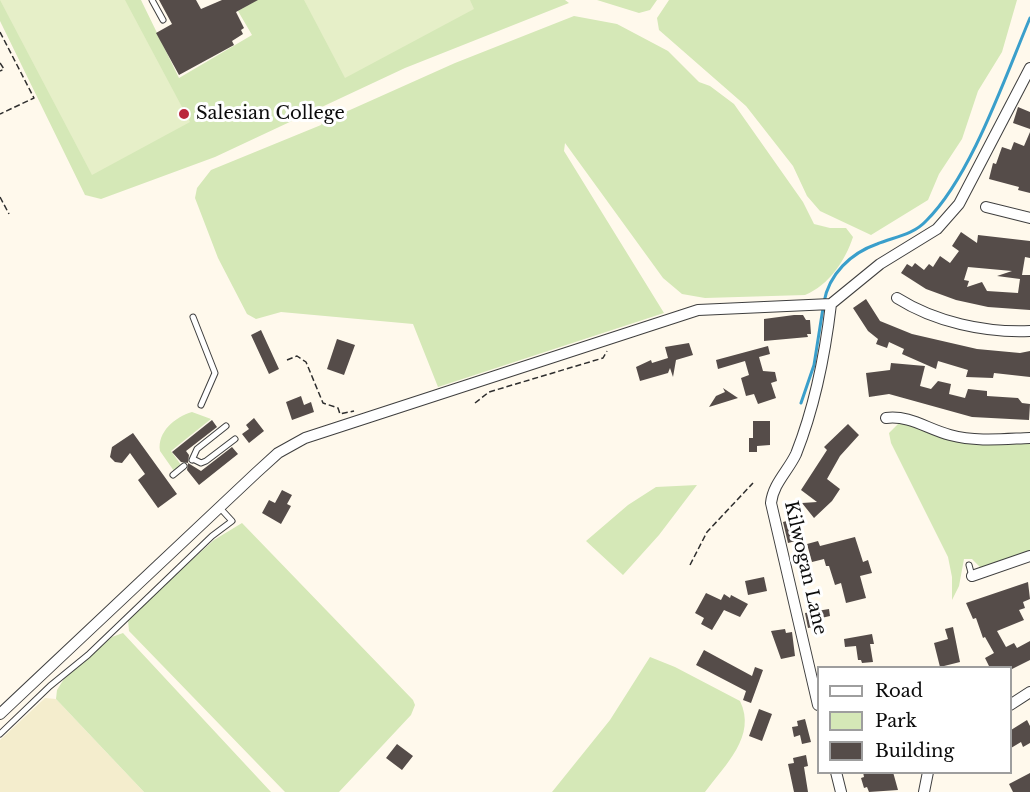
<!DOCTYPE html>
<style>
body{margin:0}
#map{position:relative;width:1030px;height:792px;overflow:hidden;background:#fff9ec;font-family:"Libre Baskerville",serif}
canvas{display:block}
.legend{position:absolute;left:817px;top:666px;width:195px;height:108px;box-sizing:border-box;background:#fff;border:2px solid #9e9e9e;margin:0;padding:8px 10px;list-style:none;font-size:18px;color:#0c0c0c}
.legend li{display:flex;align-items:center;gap:12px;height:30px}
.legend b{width:30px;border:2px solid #9e9e9e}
</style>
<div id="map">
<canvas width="1030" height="792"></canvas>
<ul class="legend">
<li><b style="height:8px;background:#fff"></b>Road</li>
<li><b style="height:16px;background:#d5e8b7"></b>Park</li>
<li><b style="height:16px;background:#554c49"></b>Building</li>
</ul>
</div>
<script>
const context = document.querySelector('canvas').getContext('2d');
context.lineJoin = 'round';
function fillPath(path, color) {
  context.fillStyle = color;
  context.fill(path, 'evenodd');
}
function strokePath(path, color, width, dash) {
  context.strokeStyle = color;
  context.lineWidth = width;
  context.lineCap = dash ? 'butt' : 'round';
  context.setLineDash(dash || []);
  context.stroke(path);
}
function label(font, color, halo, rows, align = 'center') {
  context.font = font + ' "Libre Baskerville",serif';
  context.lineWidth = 6;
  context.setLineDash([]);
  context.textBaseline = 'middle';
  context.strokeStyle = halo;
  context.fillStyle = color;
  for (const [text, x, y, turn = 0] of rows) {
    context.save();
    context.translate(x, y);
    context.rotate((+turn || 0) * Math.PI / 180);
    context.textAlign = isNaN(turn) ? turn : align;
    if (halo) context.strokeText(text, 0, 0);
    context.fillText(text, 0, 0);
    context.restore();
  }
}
const farmland = new Path2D(`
 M45 698 56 699 144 792H0V740Z`);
const green = new Path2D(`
 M0 0H141L179 78 252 35 238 11 257 0H565L569 3 405 68 215 157 101 199 85 195 0 21Z
 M597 0H657L650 10 639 13Z
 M669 0H1017L1002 52 978 91 962 139 939 174 928 200 871 235 820 211 807 196 793 166 746 106 659 30 657 18Z
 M574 16 617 24 668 51 699 82 710 86 734 104 803 202 814 224 830 228H846L853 237C845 261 829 285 805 295L705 298 682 294 663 278 565 143 564 151 664 313 438 387 413 324 281 312 256 319 247 314 218 258 195 198 197 188 211 170 321 125 328 111 341 114 455 63Z
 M192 412 211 419 171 451 181 465 174 471 160 451C157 432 175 417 192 412Z
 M899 423 1030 443V551L981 568 972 559H964L959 586 952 600V577L948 557 891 443 889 433Z
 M697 485 659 535 623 575 586 541 628 505 656 487Z
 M242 523 413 700 415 705 411 715 339 792H285L129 631 128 620 136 610 214 540Z
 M123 633 271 792H144L56 699 57 690 64 679 112 637Z
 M650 657 675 667 740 701C757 736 725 765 705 792H552L610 720Z`);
const pitch = new Path2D(`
 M0 0H125L190 122 92 175Z
 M304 0H470L474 9 345 78Z`);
const stream = new Path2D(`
 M824 302C829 274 851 253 877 244 894 237 913 235 926 221 971 177 1005 77 1030 18
 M801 403 814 365 823 308`);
const building = new Path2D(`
 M159 0H196L201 9 222 0H258L236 12 244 28 241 30 243 34 232 41 234 45 179 75 156 33 172 24Z
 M1018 107 1030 112V129L1013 123Z
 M1030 132V193L1018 190 1019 187 989 179 993 163 996 164 1002 147 1011 150 1014 142 1024 146Z
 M961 232 977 243 978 235 1030 241V258L1025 257 1022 275H1030V310L988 307 956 300 926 289 901 273 907 264 912 267 915 263 924 270 929 264 933 267 940 256 950 263 959 251 952 246ZM968 267 1012 271 997 276 1020 279 1018 293 987 291 982 282 967 287 969 281 964 280Z
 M866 299 880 321 912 334 977 349 1020 353 1030 351V377L994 373 993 378 966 377 968 370 938 361 936 369 902 354 904 349 889 342 887 348 876 344 878 339 868 331 853 308Z
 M794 315H803L806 320H810L811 334H807L808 337 764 341V319Z
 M261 330 279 369 269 374 251 335Z
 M337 339 355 345 344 375 327 369Z
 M689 343 693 355 676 360 673 377 670 368 668 373 640 381 636 367 651 360 652 363 668 358 665 347Z
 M768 346 770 354 759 357 763 371 775 372 777 381 771 383 776 398 758 404 754 394 746 396 741 378 749 375 745 361 718 369 716 360Z
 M891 363 925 366 920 386 931 389 938 381 951 384 949 394 965 398 968 389 987 391V396L1018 398 1022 403 1030 404 1029 420 972 417 889 394 869 397 866 373 890 370Z
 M723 388 738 398 709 407 716 396 725 392Z
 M301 396 304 405 311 402 314 412 292 420 286 402Z
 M254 418 264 431 249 443 242 434 249 429 246 425Z
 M212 420 217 427 186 451 189 455 188 463 201 471 232 447 238 454 199 485 187 470 188 463 181 462 172 452Z
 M753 421H770V445L757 446V452H749V438H753Z
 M848 424 859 435 840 456 827 479 840 489 832 501 814 518 802 503 817 502 801 490 827 450 824 447Z
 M133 433 177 494 158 508 138 480 145 474 130 453 122 463 115 462 110 457 112 447Z
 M282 490 292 495 287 504 291 506 281 524 262 513 269 500 275 503Z
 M794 519 803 539 788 543 783 522Z
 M855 537 863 562 868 560 872 573 860 576 866 598 846 603 841 583 835 585 829 566H826L824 559 812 562 807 544 818 541 820 546Z
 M764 577 767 591 748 595 745 581Z
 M1028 582 1030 599 1023 602 1025 608 1019 610 1024 620 997 631 1006 647 1014 643 1017 648 1030 641V660L1012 669 990 668 985 658 994 653 985 637 983 638 976 618 973 619 966 603Z
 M706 593 721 600 724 594 730 598 731 595 748 604 740 617 724 610 712 630 701 624 704 618 695 613Z
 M829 609 830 616 817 619 819 626 808 628 805 613Z
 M953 627 960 662 940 667 934 643 948 639 945 629Z
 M785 629 786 633 792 632 795 656 781 659 771 631Z
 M872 634 874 644H870L873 662 862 663 861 660H858L856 646 845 647 844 639Z
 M704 650 752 676 755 667 763 670 751 703 743 700 746 691 696 665Z
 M759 709 772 714 762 741 749 736Z
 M805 719 811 742 802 744 800 735 794 737 792 727 798 726 797 721Z
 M1027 720 1030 726V743L1023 747 1021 742 1011 748V730Z
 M397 744 413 756 402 770 386 758Z
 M806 755 808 766 804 767 808 792H794L788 764 794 763 793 758Z
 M863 772H893L898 790 869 792 867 787 864 788 861 778 864 777Z
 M1030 773V792H1013L1009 784Z`);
const path = new Path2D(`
 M0 32 34 98 0 114
 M0 63 4 69 0 71
 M0 197 9 214
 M287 360 297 356 306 362 323 403 338 408 340 414 354 411
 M475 403 489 392 603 358 607 351
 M690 565 707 532 753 483`);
const service = new Path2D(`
 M152 0 163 20
 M193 317 215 373 201 405
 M193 459 201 463 206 461 235 439
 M192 460 197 449 226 426
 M173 475 184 466
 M969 565 972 576
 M0 734 50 686 88 655 212 536 232 521 220 508`);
const minor = new Path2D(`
 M986 207 1030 218
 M897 298C935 322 985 333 1030 331
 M886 418C910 415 927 429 950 435 976 442 1003 439 1030 438
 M972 576 1030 556
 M818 705 771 503C773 484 788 471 796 454 815 406 825 355 831 304
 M1010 705 1030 692
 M0 714 256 473 278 453 305 438 698 310 831 304 880 264 937 229 959 204 1030 68
 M836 772 841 792
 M924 792 928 772`);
const markers = [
 [184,114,6,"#ba273c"]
];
const poiNames = [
 ["Salesian College",196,114]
];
const streetNames = [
 ["Kilwogan Lane",805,568,77]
];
fillPath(farmland, '#f4edcd');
fillPath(green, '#d5e8b7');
fillPath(pitch, '#e6efc8');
strokePath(stream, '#3a9fcb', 3);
fillPath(building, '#554c49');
strokePath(service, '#3f3f3f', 7);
strokePath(minor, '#3f3f3f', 12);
strokePath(path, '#2e2e2e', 1.5, [6, 3]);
strokePath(service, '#fff', 5);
strokePath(minor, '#fff', 10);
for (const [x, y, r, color] of markers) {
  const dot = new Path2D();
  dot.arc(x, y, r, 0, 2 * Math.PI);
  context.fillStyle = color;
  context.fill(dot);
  strokePath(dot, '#fff', 2);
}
label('18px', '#0c0c0c', '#fff', poiNames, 'left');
label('18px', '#0c0c0c', '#fff', streetNames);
</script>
